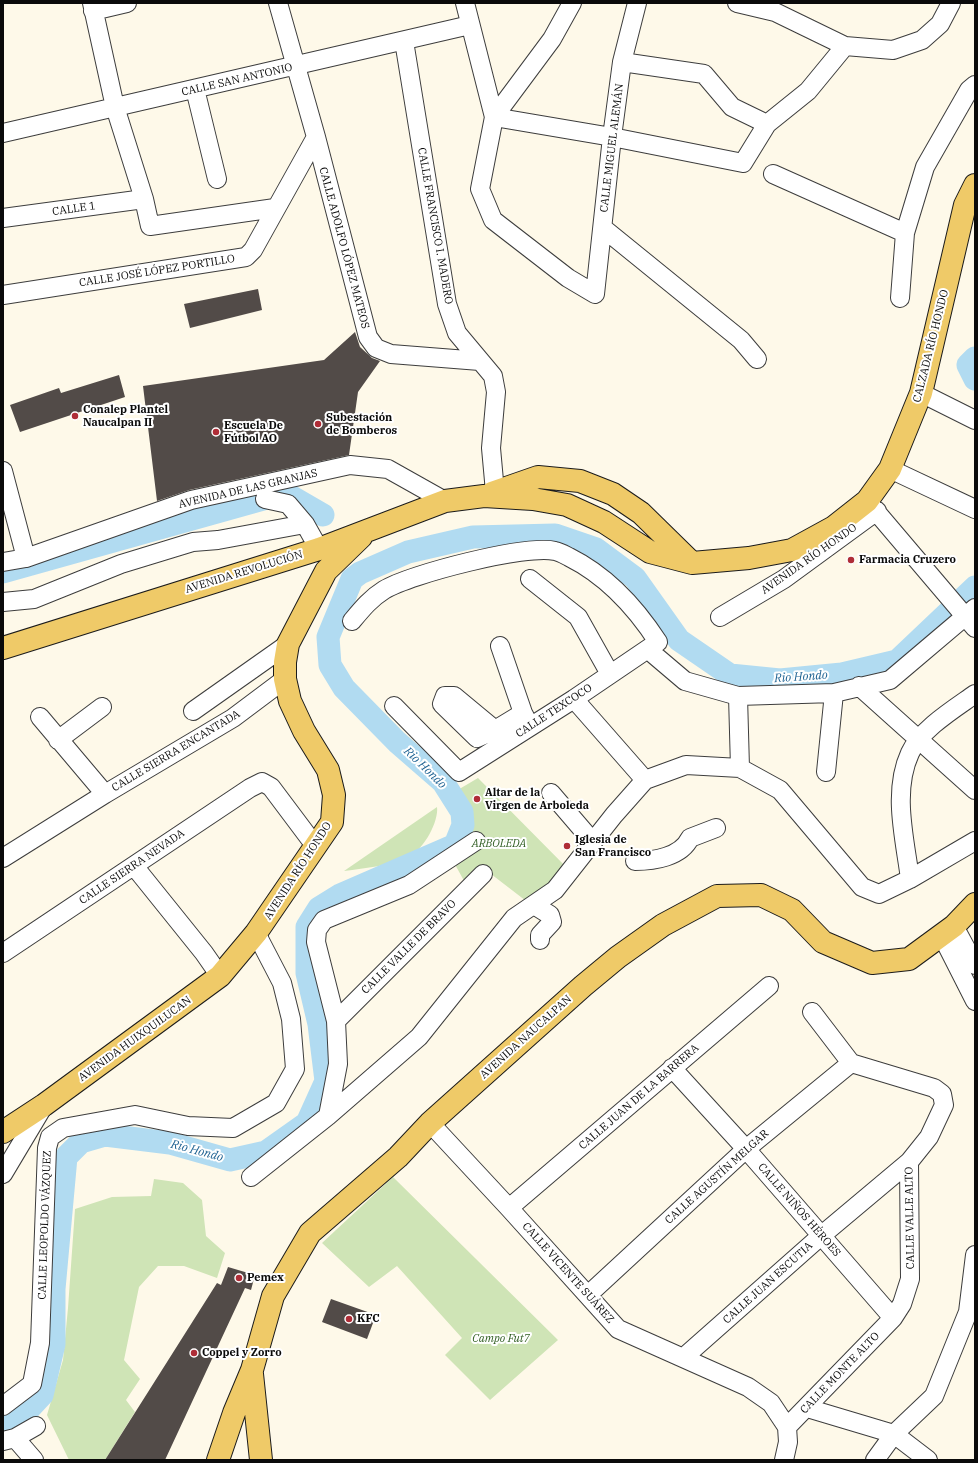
<!DOCTYPE html>
<meta charset="utf-8">
<style>
body{margin:0}
#map{position:relative;width:978px;height:1463px;overflow:hidden;background:#fef9e9;font-family:"IBM Plex Serif",serif}
canvas{display:block}
.frame{position:absolute;inset:0;border:4px solid #0a0a0a;pointer-events:none}
</style>
<div id="map">
<canvas width="978" height="1463"></canvas>
<div class="frame"></div>
</div>
<script>
const context = document.querySelector('canvas').getContext('2d');
context.lineJoin = 'round';
function fillPath(path, color) {
  context.fillStyle = color;
  context.fill(path, 'evenodd');
}
function strokePath(path, color, width, dash) {
  context.strokeStyle = color;
  context.lineWidth = width;
  context.lineCap = dash ? 'butt' : 'round';
  context.setLineDash(dash || []);
  context.stroke(path);
}
function label(font, color, halo, rows, align = 'center') {
  context.font = font + ' "IBM Plex Serif",serif';
  context.lineWidth = 4;
  context.setLineDash([]);
  context.textBaseline = 'middle';
  context.strokeStyle = halo;
  context.fillStyle = color;
  for (const [text, x, y, turn = 0] of rows) {
    context.save();
    context.translate(x, y);
    context.rotate((+turn || 0) * Math.PI / 180);
    context.textAlign = isNaN(turn) ? turn : align;
    if (halo) context.strokeText(text, 0, 0);
    context.fillText(text, 0, 0);
    context.restore();
  }
}
const green = new Path2D(`
 M478 778 576 877 530 904 491 874 468 888 452 859 465 851C471 822 473 816 456 791Z
 M437 807C439 821 424 849 410 856 390 866 366 868 344 871Z
 M393 1177 558 1340 490 1400 445 1355 462 1338 397 1266 369 1287 322 1243Z
 M154 1179 183 1183 202 1200 206 1236 225 1253 217 1278 184 1266H158L139 1287 124 1360 140 1379 126 1400 135 1412 105 1460H69L47 1415 63 1360 68 1308 75 1209 112 1197 151 1196Z`);
const river = new Path2D(`
 M975 358 968 365 975 379
 M3 572 285 493 323 515
 M3 1428 15 1424 42 1395 54 1344V1289L66 1157 81 1142 105 1135 170 1143 230 1160 266 1152 307 1123 326 1081 319 1024 307 973V927L319 908 340 895 455 845 463 825 462 812 443 782 397 742 344 688 330 665 328 637 352 579 360 573 408 552 473 537 555 535 596 549 635 578 679 640 730 675 780 680 842 674 897 661 975 587`);
const building = new Path2D(`
 M258 289 262 310 190 328 184 304Z
 M355 332 360 347 372 358 380 361 358 392 349 455 189 490 157 501 143 386 324 360Z
 M119 375 125 397 20 432 10 405 59 388 61 393Z
 M228 1267 255 1275 251 1290 245 1288 165 1460H105L217 1283 221 1285Z
 M331 1299 376 1315 367 1339 322 1322Z`);
const minor = new Path2D(`
 M92 3 115 107 144 199 150 226 275 208
 M278 3 316 137 368 337 376 348 391 354 480 361
 M465 3 494 117 480 189 493 220 568 278 595 294 612 137 622 62 637 3
 M737 3 775 12 845 46 893 50 922 40 940 24 951 3
 M93 11 127 3
 M404 41 447 304 457 333 493 376 496 392 491 448 495 492
 M622 62 704 74 732 107 767 124
 M195 89 217 179
 M494 117 612 137 743 163 767 124 808 91 845 46
 M494 117 552 39 572 3
 M3 133 470 25
 M773 174 905 233
 M3 218 144 199
 M603 228 741 340 757 359
 M3 295 246 257 253 250 316 137
 M900 298 905 233 925 167 969 90 975 85
 M921 393 975 420
 M890 469 975 509
 M3 471 26 558
 M265 499 288 504 305 524 319 549
 M868 502 975 628
 M3 562 26 558 191 500 350 465 388 469 445 501
 M530 579 578 617 610 674
 M3 602 34 599 121 564 193 542 218 540 305 524
 M720 617 784 579 877 511
 M352 621C362 609 371 598 384 590 410 574 527 544 555 551 560 552 565 555 569 557 607 576 636 608 658 642L574 699 459 772 394 706
 M500 646 523 713 529 724
 M649 649 652 653 685 681 738 696 834 693 890 680 975 608
 M859 686 975 790
 M738 696 740 768
 M574 699 645 780
 M193 711 288 644
 M40 717 105 794
 M495 730 454 696H445L442 704 477 738 495 730 523 713
 M58 740 102 707
 M826 772 834 693
 M551 793 593 842
 M3 858 105 794 233 718 285 679
 M635 861C654 861 681 857 690 838L716 828
 M134 866 204 953 220 976
 M910 879C905 839 892 792 910 753 921 729 954 709 975 694
 M534 905 550 915 552 922 540 935V940
 M954 926 975 965
 M942 936 975 1001
 M3 953 250 788 262 782 271 787 316 847
 M336 1021 483 874
 M672 1068 746 1149 893 1318
 M328 1116 338 1064 336 1021 316 942 317 930 324 920 409 885 476 841
 M430 1123 509 1208 618 1329 748 1387 771 1403 787 1427
 M3 1174 43 1107
 M251 1177 328 1116 419 1037 514 918 555 890 614 815 645 780 686 765 740 768 780 790 862 887 879 894 910 879 975 841
 M509 1208 769 986
 M588 1295 746 1149 851 1063
 M683 1358 822 1235 909 1162 929 1137 944 1105 942 1094 934 1088 851 1063 812 1012
 M3 1406 32 1384 40 1343 47 1148 50 1137 63 1128 135 1115 188 1126 233 1128 276 1103 295 1069 291 1019 282 983 256 933
 M807 1408 894 1434 928 1460
 M787 1427 893 1318 902 1304 910 1279 909 1162
 M15 1438 34 1460
 M3 1441 15 1438 36 1426
 M784 1460 788 1442 787 1427
 M875 1460 894 1434 934 1396 968 1312 975 1255`);
const major = new Path2D(`
 M492 493 538 477 580 481 613 494 641 513 691 562
 M3 648 319 549 445 501 484 496 533 499 567 505 604 522 650 552 692 563 749 558 792 550 834 527 867 501 890 469 921 393 965 205 975 185
 M3 1132 44 1105 220 976 256 933 332 822 334 795 328 770 304 731 290 701 285 679V662L288 644 326 571 361 537
 M252 1374 261 1460
 M218 1460 234 1413 252 1370 273 1296 310 1233 398 1157 430 1123 583 986 618 957 663 925 717 896 761 895 792 910 823 942 872 963 909 959 954 926 975 904`);
const markers = [
 [75,416,4,"#af2d37"],
 [318,424,4,"#af2d37"],
 [216,432,4,"#af2d37"],
 [851,560,4,"#af2d37"],
 [477,799,4,"#af2d37"],
 [567,846,4,"#af2d37"],
 [239,1278,4,"#af2d37"],
 [349,1319,4,"#af2d37"],
 [194,1353,4,"#af2d37"]
];
const streetNames = [
 ["CALLE SAN ANTONIO",237,80,-13],
 ["CALLE MIGUEL ALEMÁN",612,148,-83],
 ["CALLE 1",74,209,-8],
 ["CALLE FRANCISCO I. MADERO",435,226,80],
 ["CALLE ADOLFO LÓPEZ MATEOS",344,248,75],
 ["CALLE JOSÉ LÓPEZ PORTILLO",157,271,-9],
 ["CALZADA RÍO HONDO",931,346,-76],
 ["AVENIDA DE LAS GRANJAS",248,489,-13],
 ["AVENIDA RÍO HONDO",809,559,-35],
 ["AVENIDA REVOLUCIÓN",244,572,-17],
 ["CALLE TEXCOCO",554,711,-33],
 ["CALLE SIERRA ENCANTADA",176,751,-31],
 ["CALLE SIERRA NEVADA",132,867,-34],
 ["AVENIDA RÍO HONDO",298,871,-57],
 ["CALLE VALLE DE BRAVO",409,947,-45],
 ["AVENIDA NAUCALPAN",526,1037,-42],
 ["AVENIDA HUIXQUILUCAN",135,1039,-36],
 ["CALLE JUAN DE LA BARRERA",639,1097,-41],
 ["CALLE AGUSTÍN MELGAR",717,1177,-42],
 ["CALLE NIÑOS HÉROES",799,1210,49],
 ["CALLE VALLE ALTO",910,1218,-91],
 ["CALLE LEOPOLDO VÁZQUEZ",45,1225,-88],
 ["CALLE VICENTE SUÁREZ",568,1273,48],
 ["CALLE JUAN ESCUTIA",768,1283,-42],
 ["CALLE MONTE ALTO",840,1373,-46]
];
const poiNames = [
 ["Conalep Plantel",83,410],
 ["Naucalpan II",83,423],
 ["Subestación",326,418],
 ["de Bomberos",326,431],
 ["Escuela De",224,426],
 ["Fútbol AO",224,439],
 ["Farmacia Cruzero",859,560],
 ["Altar de la",485,793],
 ["Virgen de Arboleda",485,806],
 ["Iglesia de",575,840],
 ["San Francisco",575,853],
 ["Pemex",247,1278],
 ["KFC",357,1319],
 ["Coppel y Zorro",202,1353]
];
const parkNames = [
 ["ARBOLEDA",499,844],
 ["Campo Fut7",501,1339]
];
const waterNames = [
 ["Rio Hondo",801,677,-4],
 ["Rio Hondo",425,768,44],
 ["Rio Hondo",197,1151,15]
];
fillPath(green, '#cfe4b6');
strokePath(river, '#b1dbf1', 23);
fillPath(building, '#524b48');
strokePath(minor, '#3d3d3d', 20);
strokePath(major, '#1b1b1b', 24);
strokePath(minor, '#fff', 18);
strokePath(major, '#efca68', 22);
for (const [x, y, r, color] of markers) {
  const dot = new Path2D();
  dot.arc(x, y, r, 0, 2 * Math.PI);
  context.fillStyle = color;
  context.fill(dot);
  strokePath(dot, '#fff', 1.5);
}
label('11px', '#0a0a0a', '#fff', streetNames);
label('bold 11px', '#0a0a0a', '#fff', poiNames, 'left');
label('italic 11px', '#2e5c20', '#fff', parkNames);
label('italic 12px', '#1e6292', '#fff', waterNames);
</script>
